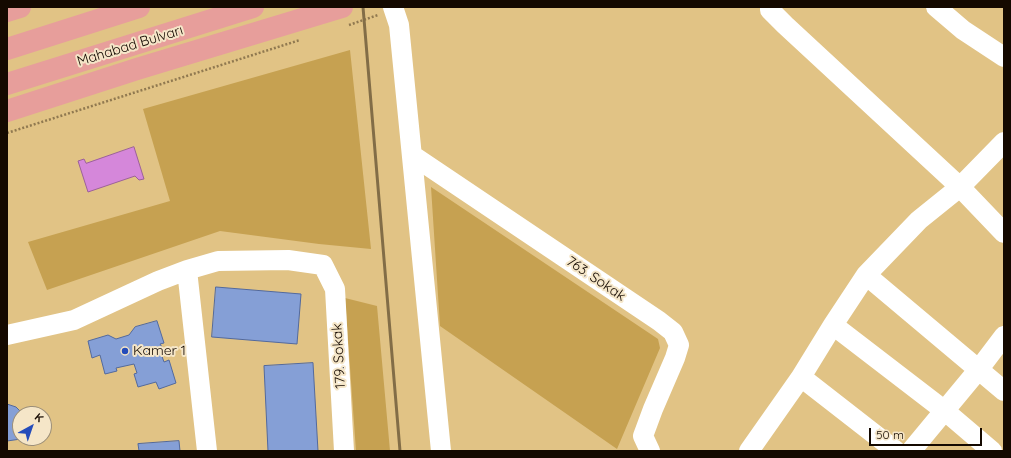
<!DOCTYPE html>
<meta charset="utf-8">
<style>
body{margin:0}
#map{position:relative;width:1011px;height:458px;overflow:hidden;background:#e1c385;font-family:Quicksand,sans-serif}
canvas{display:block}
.frame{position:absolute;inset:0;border:8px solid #140900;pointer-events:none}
.north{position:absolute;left:12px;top:406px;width:40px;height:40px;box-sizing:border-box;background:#f5e6c8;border:1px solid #9b8e78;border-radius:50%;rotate:40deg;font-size:11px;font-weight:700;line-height:16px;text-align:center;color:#140900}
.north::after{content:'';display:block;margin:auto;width:14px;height:18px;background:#244cba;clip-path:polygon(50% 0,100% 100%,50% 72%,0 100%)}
.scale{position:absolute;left:869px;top:428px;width:113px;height:18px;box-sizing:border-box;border:2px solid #140900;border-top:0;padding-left:5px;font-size:12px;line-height:14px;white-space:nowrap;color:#140900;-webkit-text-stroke:3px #f5e6c8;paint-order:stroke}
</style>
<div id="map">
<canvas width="1011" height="458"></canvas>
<div class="frame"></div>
<div class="north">K</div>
<div class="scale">50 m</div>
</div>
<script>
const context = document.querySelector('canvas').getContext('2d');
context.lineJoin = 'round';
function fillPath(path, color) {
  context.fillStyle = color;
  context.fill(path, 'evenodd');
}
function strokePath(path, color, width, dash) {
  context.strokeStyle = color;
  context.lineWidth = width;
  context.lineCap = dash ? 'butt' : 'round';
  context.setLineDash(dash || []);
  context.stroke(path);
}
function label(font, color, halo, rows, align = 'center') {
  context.font = font + ' Quicksand,sans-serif';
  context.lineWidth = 4;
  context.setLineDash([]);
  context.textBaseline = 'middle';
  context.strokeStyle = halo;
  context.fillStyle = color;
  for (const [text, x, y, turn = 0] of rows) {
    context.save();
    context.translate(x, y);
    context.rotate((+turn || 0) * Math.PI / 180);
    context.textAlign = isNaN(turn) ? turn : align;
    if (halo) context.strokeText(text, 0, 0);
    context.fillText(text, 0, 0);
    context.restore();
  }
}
const green = new Path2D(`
 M350 50 371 249 319 244 220 231 47 290 28 242 170 201 143 109Z
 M431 187 658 339 660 348 617 449 440 326Z
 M345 298 377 306 390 451H356Z`);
const water = new Path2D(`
 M134 147 144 179 139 180 135 176 88 192 78 161 84 159 86 163Z`);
const building = new Path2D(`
 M216 287 301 294 297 344 212 337Z
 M157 321 164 343 160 344 162 347 159 348 164 362 169 360 176 383 159 389 156 382 138 387 134 374 137 373 134 364 116 368 117 371 105 374 100 355 92 358 88 341 108 335 116 339 129 335 135 327Z
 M313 363 318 451H268L264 366Z
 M7 404 16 407 22 413V414H20V429L21 439 7 441Z
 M179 441 180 451H139L138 444Z`);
const path = new Path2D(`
 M349 25 378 15
 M7 133 300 40`);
const minor = new Path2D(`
 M393 7 399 25 441 451
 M770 7V10L785 25 960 187 1004 233
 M936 7 963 30 1004 57
 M412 155 659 321 673 332 679 345 675 358 653 409 643 436 650 451
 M187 270 207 451
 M866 275 1004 391
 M833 325 945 411 992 451
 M7 335 74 320 158 281 187 270 218 261 288 260 323 265 335 289 344 451
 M801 377 896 451
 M749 451 801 377 833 325 866 275 919 220 960 187 1004 142
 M911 451 979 369 1004 336`);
const major = new Path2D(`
 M7 11 20 7
 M7 49 139 7
 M7 84 253 7
 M7 111 137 69 342 7`);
const rail = new Path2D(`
 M363 7 400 451`);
const markers = [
 [125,351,4,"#244cba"]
];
const streetNames = [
 ["Mahabad Bulvarı",130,46,-17],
 ["763. Sokak",596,279,34],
 ["179. Sokak",339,356,-93]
];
const poiNames = [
 ["Kamer 1",133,351]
];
fillPath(green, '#c6a151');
fillPath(water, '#d587da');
strokePath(water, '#9b6199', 1);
fillPath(building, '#859fd6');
strokePath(building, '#52699d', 1);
strokePath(path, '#907950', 2.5, [2, 2]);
strokePath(minor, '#fff', 20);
strokePath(major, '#e79e9b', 22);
strokePath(rail, '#826d47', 3);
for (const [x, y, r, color] of markers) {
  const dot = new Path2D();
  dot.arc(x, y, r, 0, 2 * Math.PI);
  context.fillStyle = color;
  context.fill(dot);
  strokePath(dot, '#f5e6c8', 1.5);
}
label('14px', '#140900', '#f5e6c8', streetNames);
label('14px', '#140900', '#f5e6c8', poiNames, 'left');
</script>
